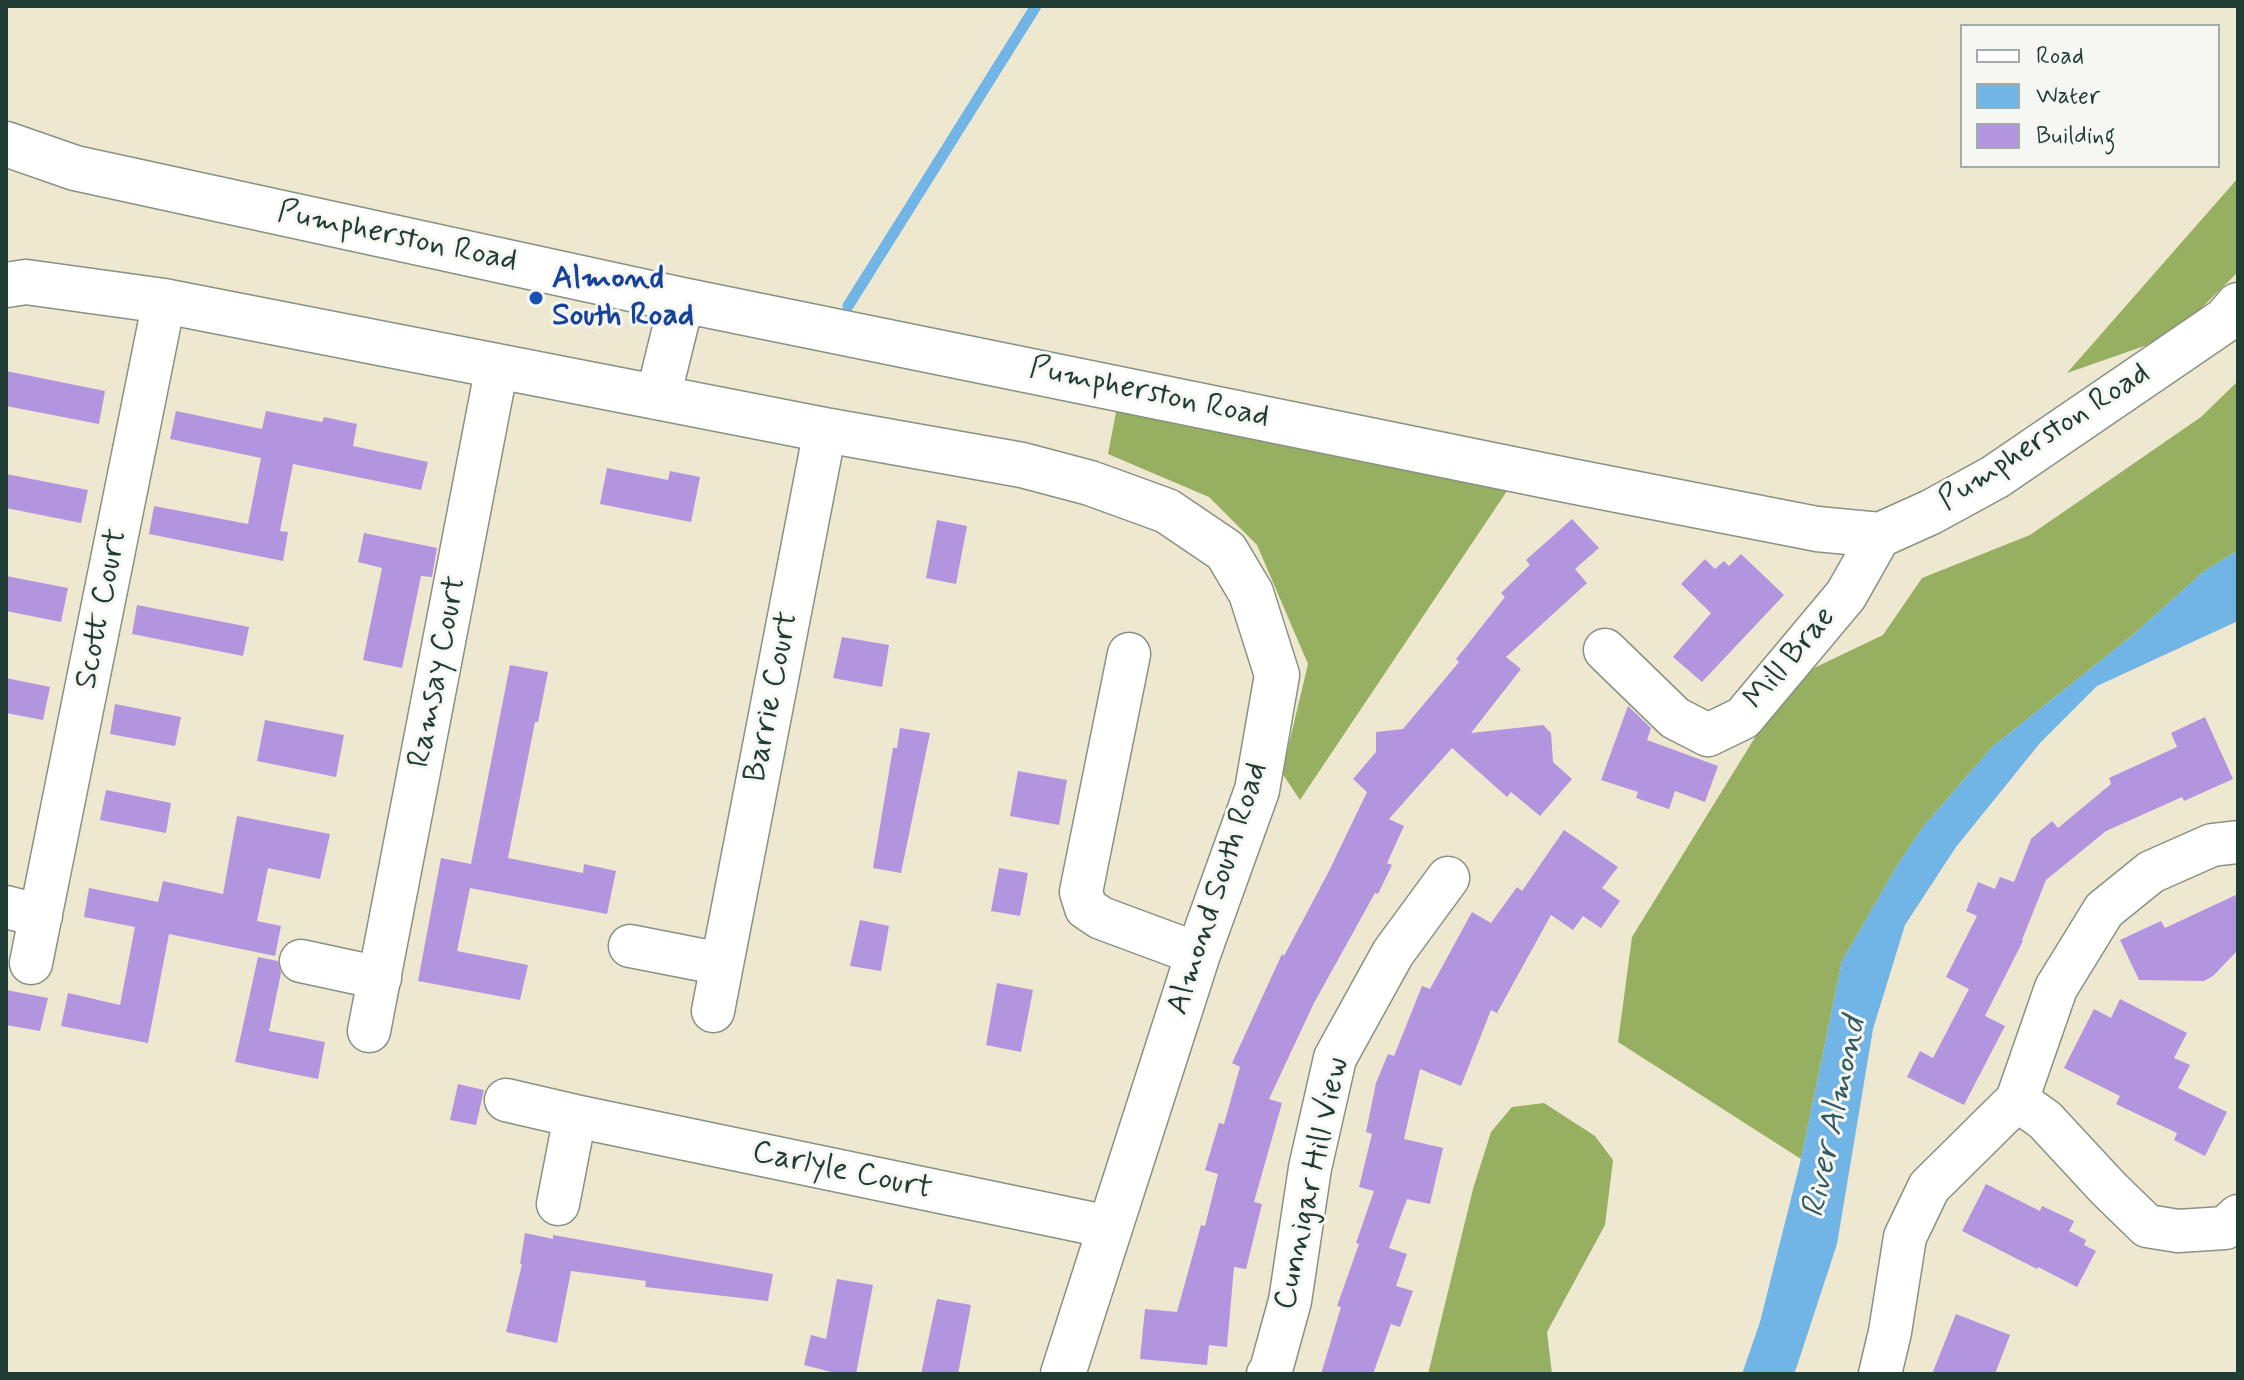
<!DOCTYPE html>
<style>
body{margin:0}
#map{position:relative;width:2244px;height:1380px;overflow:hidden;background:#efe8d1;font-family:Mynerve,sans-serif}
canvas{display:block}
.frame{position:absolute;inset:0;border:8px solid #1f3d34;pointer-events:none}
.legend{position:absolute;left:1960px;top:24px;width:260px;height:144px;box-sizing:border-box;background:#f6f6f2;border:2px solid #a0aca6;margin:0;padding:10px 14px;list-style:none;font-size:24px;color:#1f3d34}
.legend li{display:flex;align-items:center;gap:16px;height:40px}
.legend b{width:40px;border:2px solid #a0aca6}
</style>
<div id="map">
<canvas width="2244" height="1380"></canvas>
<div class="frame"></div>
<ul class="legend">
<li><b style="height:10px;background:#fff"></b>Road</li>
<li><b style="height:22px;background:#71b4e6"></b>Water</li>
<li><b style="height:22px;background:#b295de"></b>Building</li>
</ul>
</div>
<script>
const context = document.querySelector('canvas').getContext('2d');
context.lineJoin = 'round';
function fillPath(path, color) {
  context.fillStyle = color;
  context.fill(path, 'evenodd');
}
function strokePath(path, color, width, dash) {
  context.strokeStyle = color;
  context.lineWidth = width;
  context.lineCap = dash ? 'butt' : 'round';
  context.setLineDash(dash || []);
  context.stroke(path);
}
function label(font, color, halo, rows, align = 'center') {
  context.font = font + ' Mynerve,sans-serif';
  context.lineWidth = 6;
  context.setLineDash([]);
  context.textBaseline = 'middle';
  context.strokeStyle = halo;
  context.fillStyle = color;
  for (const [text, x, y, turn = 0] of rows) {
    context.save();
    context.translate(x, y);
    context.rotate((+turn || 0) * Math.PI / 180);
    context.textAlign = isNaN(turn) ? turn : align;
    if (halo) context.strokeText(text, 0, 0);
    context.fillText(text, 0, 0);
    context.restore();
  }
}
const forest = new Path2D(`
 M2238 178V272L2173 336 2067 373Z
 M2238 381V550L2203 572 2133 635 1992 747 1923 827 1898 864 1842 961 1801 1159 1618 1042 1632 937 1791 679 1883 635 1922 578 2030 535 2201 417Z
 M1117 407 1507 491 1300 800 1282 773 1308 664 1257 545 1209 497 1108 454Z
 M1544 1103 1595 1136 1613 1160 1605 1225 1547 1332 1552 1374H1428L1473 1189 1491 1132 1512 1107Z`);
const water = new Path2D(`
 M2238 550V621L2097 686 2040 743 1956 847 1905 925 1873 1029 1837 1244 1797 1366 1794 1374H1742L1760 1322 1801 1159 1842 961 1898 864 1923 827 1992 747 2133 635 2203 572Z`);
const stream = new Path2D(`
 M848 306 1036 6`);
const building = new Path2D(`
 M6 371 105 391 99 424 6 406Z
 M176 411 262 429 266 411 322 422 324 417 357 424 353 446 428 462 421 490 293 464 280 531 288 532 283 561 149 534 154 506 248 524 261 458 170 439Z
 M607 468 668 480 670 471 700 477 691 522 600 504Z
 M6 474 88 490 81 523 6 508Z
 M1572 519 1599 548 1575 569 1587 583 1506 657 1521 669 1471 733 1543 725 1551 733 1553 762 1572 779 1540 816 1511 792 1507 797 1452 748 1389 819 1404 826 1387 863 1392 865 1378 894 1375 893 1314 1003 1269 1099 1282 1103 1254 1202 1262 1204 1246 1269 1234 1267 1227 1347 1209 1345 1207 1365 1140 1359 1145 1309 1177 1312 1201 1225 1205 1226 1218 1174 1205 1170 1219 1123 1224 1124 1240 1067 1232 1063 1282 954 1284 956 1329 871 1367 792 1353 779 1376 752V732L1403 729 1459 662 1456 659 1505 597 1501 593 1530 565 1526 560Z
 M937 520 967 526 956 584 926 578Z
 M364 533 437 548 432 577 421 576 402 668 363 660 382 568 358 562Z
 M1741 554 1784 595 1702 682 1673 657 1711 613 1681 584 1705 559 1715 569 1724 561 1729 566Z
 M6 576 68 588 61 622 6 611Z
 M137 605 249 627 243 656 132 634Z
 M842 637 889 645 882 687 833 678Z
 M510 665 548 672 538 722H535L508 858 583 873 584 864 616 871 607 914 470 888 457 951 528 965 520 1000 418 981 441 858 471 864Z
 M6 678 50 687 43 720 6 713Z
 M115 704 181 717 175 746 110 734Z
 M1628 706 1651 728 1647 740 1718 766 1705 802 1675 791 1669 809 1636 798 1638 792 1601 780Z
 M2205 717 2233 779 2184 801 2182 797 2106 831 2046 880 2022 940 2023 941 1985 1016 2005 1026 1964 1105 1907 1077 1920 1051 1933 1058 1969 989 1946 977 1977 916 1966 911 1978 882 1995 889 2000 877 2014 882 2031 839 2052 821 2058 828 2111 784 2109 778 2177 747 2171 733Z
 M265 720 344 735 336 777 257 761Z
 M900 728 930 733 901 873 873 868 893 748H897Z
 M1018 771 1067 780 1059 825 1010 816Z
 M106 790 171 803 166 833 100 820Z
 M237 816 330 834 320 879 268 868 257 921 281 926 275 956 169 934 148 1043 61 1026 68 993 120 1005 135 927 84 917 89 888 158 902 163 881 223 894Z
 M1564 830 1618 867 1602 888 1620 901 1601 928 1583 916 1573 930 1551 915 1497 1013 1491 1010 1461 1086 1420 1069 1404 1139 1443 1148 1430 1204 1407 1199 1389 1248 1407 1254 1396 1286 1413 1291 1400 1327 1391 1324 1373 1374H1321L1341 1307 1337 1306 1359 1244 1356 1243 1374 1191 1359 1187 1372 1134 1366 1132 1376 1083 1388 1054 1394 1056 1422 986 1430 989 1472 912 1491 923 1517 887 1522 891Z
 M999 868 1028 873 1020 916 991 911Z
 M2238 894V950L2213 976 2204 981 2139 980 2120 940 2161 921 2165 928Z
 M860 920 889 926 881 971 850 966Z
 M258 957 278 961 281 973 269 1031 325 1042 318 1079 235 1062Z
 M997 983 1033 990 1021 1052 986 1045Z
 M6 990 48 998 40 1031 6 1025Z
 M2120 999 2187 1033 2174 1058 2190 1065 2178 1088 2227 1112 2205 1156 2174 1140 2177 1133 2116 1104 2120 1096 2064 1068 2094 1009 2111 1018Z
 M458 1084 484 1090 476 1125 450 1120Z
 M1986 1184 2040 1211 2042 1206 2074 1221 2069 1231 2086 1240 2084 1245 2096 1251 2077 1287 2038 1267 2037 1269 1962 1231Z
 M525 1233 553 1239V1235L773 1274 768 1301 645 1287 646 1281 571 1271 557 1343 506 1332 522 1264H520Z
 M837 1279 873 1285 856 1374H839L804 1365 811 1335 826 1339Z
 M937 1299 971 1305 958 1374H921Z
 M1956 1314 2010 1335 1995 1374H1932Z`);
const street = new Path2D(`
 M1605 650 1675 718 1708 735 1743 718 1846 595 1880 535
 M1129 654 1081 892 1086 908 1101 918 1198 954
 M6 907 41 916
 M630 946 722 964
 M301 961 380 978
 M31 963 164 301
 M713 1011 825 430
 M369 1031 497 366
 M506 1100 575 1116
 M2017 1100 2045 1120 2108 1188 2147 1226 2178 1231 2225 1228 2238 1216
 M558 1204 575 1116 1109 1227
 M1268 1374 1271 1370 1290 1301 1310 1168 1335 1058 1393 953 1448 878
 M1880 1374 1890 1332 1905 1237 1929 1187 2017 1100 2056 988 2104 910 2151 872 2212 845 2238 842`);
const secondary = new Path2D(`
 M6 144 75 168 682 300 1571 481 1817 529 1880 535 1931 512 1995 477 2225 320 2238 305
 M6 285 26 282 164 301 825 430 1022 465 1090 483 1167 511 1226 551 1251 593 1277 675 1257 790 1198 954 1063 1374
 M658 397 682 300`);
const markers = [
 [536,298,8,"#1a4fb4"]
];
const streetNames = [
 ["Pumpherston Road",397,238,12],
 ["Pumpherston Road",1149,394,12],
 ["Pumpherston Road",2045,438,-33],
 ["Scott Court",103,609,-79],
 ["Mill Brae",1791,659,-50],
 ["Ramsay Court",439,672,-79],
 ["Barrie Court",773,697,-79],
 ["Almond South Road",1219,889,-72],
 ["Carlyle Court",842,1172,12],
 ["Cunnigar Hill View",1313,1184,-78]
];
const transitNames = [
 ["Almond",552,280],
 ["South Road",552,317]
];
const waterNames = [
 ["River Almond",1836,1118,-78]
];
fillPath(forest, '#97af60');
fillPath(water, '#71b4e6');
strokePath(stream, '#71b4e6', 11);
fillPath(building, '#b295de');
strokePath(street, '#879282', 45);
strokePath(secondary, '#879282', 47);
strokePath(street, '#fff', 42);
strokePath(secondary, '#fff', 44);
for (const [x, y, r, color] of markers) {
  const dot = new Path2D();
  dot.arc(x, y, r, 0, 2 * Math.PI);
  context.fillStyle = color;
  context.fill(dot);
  strokePath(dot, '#f6f6f2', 3);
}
label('32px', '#1f3d34', '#f6f6f2', streetNames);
label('bold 32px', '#164399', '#f6f6f2', transitNames, 'left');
label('italic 34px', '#345b60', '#f6f6f2', waterNames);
</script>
